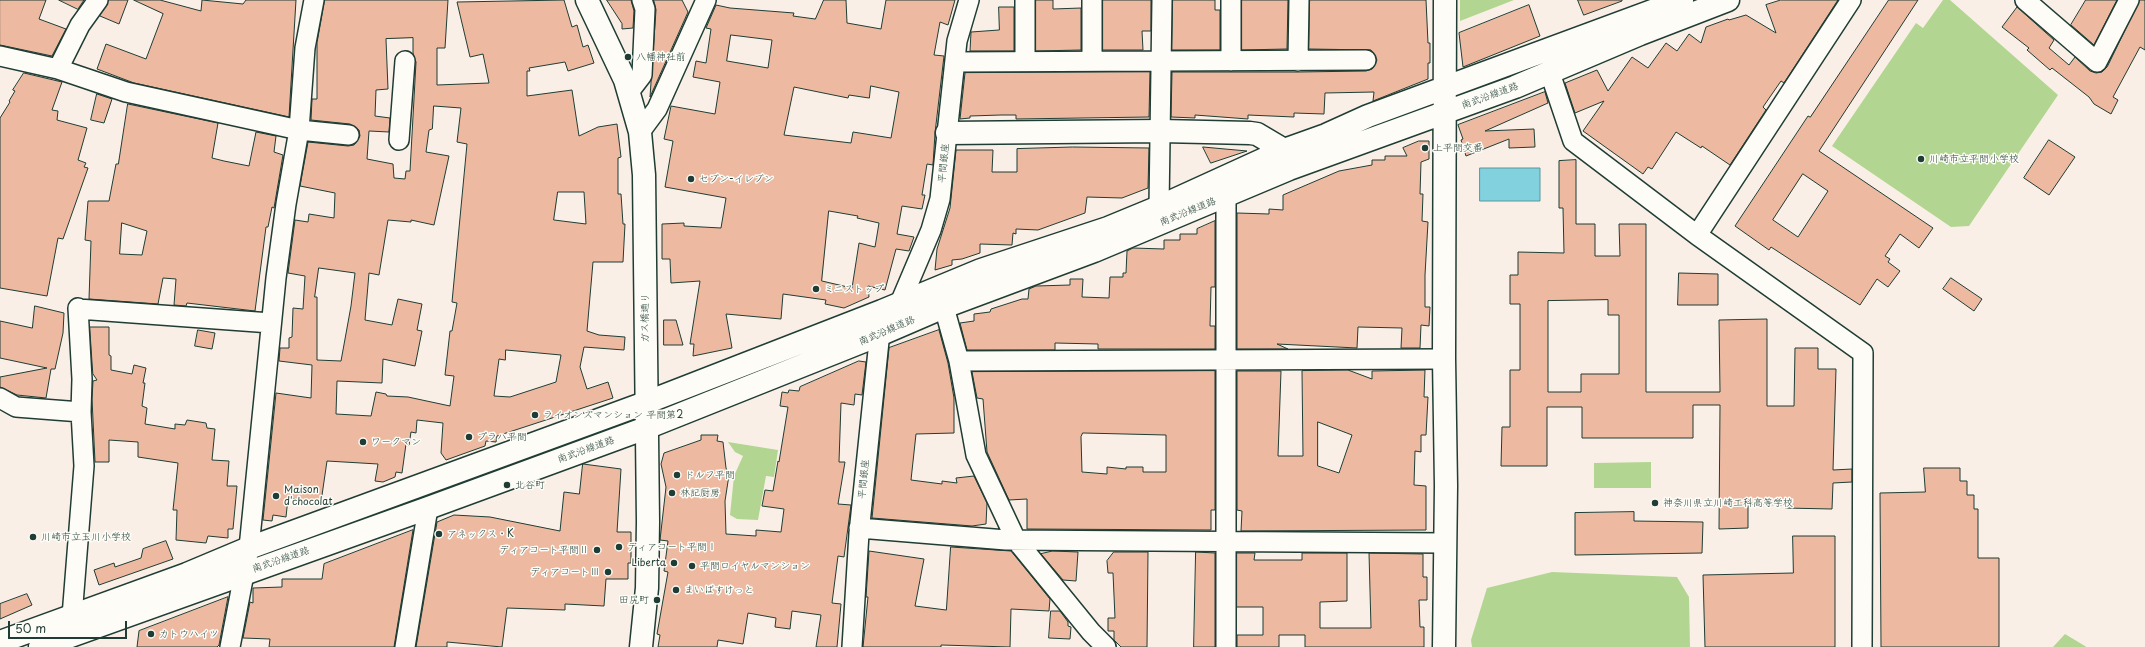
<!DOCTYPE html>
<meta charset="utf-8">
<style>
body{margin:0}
#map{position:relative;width:2145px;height:647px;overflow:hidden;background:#faefe6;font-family:"Playpen Sans",sans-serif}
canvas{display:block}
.scale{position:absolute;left:8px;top:621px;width:119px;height:18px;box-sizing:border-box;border:2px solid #1f3d34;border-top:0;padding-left:5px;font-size:12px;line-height:14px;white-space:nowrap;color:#1f3d34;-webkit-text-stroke:3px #fdfcf7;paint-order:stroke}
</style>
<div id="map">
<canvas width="2145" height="647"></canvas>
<div class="scale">50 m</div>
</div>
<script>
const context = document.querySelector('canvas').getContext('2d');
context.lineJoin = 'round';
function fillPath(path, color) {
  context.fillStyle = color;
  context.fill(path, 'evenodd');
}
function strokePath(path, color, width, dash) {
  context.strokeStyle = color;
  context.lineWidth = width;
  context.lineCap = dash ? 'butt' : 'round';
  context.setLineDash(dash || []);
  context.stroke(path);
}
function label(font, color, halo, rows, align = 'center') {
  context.font = font + ' "Playpen Sans","Klee One",sans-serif';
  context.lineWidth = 3;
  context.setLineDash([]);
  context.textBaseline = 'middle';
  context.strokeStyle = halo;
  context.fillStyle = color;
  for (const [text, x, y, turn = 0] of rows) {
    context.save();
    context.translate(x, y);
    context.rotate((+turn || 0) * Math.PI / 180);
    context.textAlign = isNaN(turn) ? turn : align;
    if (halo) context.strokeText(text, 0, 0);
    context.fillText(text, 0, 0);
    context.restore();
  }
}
const green = new Path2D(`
 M1460 0H1514L1460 21Z
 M1943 0H1950L2058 95 1969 226 1951 227 1832 146 1916 23 1923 28Z
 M728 442 778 450 774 477 766 476 758 520 737 519 730 515 734 476 743 456 735 452Z
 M1651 462V488H1594V463Z
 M1552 572 1677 577 1689 597 1690 647H1472L1471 640 1487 588Z
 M2065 634 2085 646 2086 647H2053Z`);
const water = new Path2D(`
 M1480 168H1540V201H1480Z`);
const building = new Path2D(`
 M0 0H46L39 19 66 29 52 56 0 45Z
 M59 0H84L78 9Z
 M109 0H128L119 24 100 16Z
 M134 0H160L201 11 202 0 243 4 246 0H296L289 117 134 83 97 69 106 44 146 59 163 14Z
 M325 0H448L445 48H437V85L489 83 483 54 470 57 457 2 564 0 572 27 577 25 583 47 588 45 594 63 568 71 565 62 529 68 530 71H527V96L572 90 579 136 598 127 617 124 621 157 618 158V194H621L623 224H625L623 262H593L587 331 599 335 625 337 624 350 584 347 580 367 587 389 608 382 613 398 497 436 496 442 486 441 485 446 446 460 441 453 443 423 417 420 416 433 411 432 409 445 406 444 402 473 396 472 395 477 383 482 375 481 378 464 327 461 321 502 288 498 286 517 273 515 272 521 263 520 276 393 311 398 312 365 279 361 280 348H289V338L292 337 293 308 303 309 305 276 288 273 295 220 308 222 309 214 334 218 335 193 300 186 308 142 348 146 354 145 360 136 359 130 350 124 311 120 312 99H317V43ZM413 38V53L416 62 410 171H406L405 179 394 178 393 164 367 159 369 131 389 132 390 118 375 116 376 90 388 89 386 39ZM434 106 461 108 457 142 467 144 452 302 457 303 452 331H450L445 375 454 376 450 406 408 397 387 396 386 394 376 392 371 416 336 414 337 381 382 383 383 359 415 366 422 331 417 330 422 304 398 299 392 325 365 320 369 273 379 275 388 220 411 222V220L434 225 449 156 426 152 429 130 432 129ZM558 192H584L586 224 554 220ZM319 268 355 273 351 306 341 361 317 360V297H315ZM506 350 561 355 556 382 510 397 494 396 499 359 505 360Z
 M607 0H631L634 11 633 28 622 29V24Z
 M654 0H682L688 12 650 97 656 10Z
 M824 0H846L847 23 881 29 886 0H955L948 25 940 22 934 55 944 56 935 133 933 165 927 164 922 195H925L922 209 902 206 897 234 914 237 909 251 896 249 885 290 868 286 869 297 844 308 825 304 826 300 783 294 781 319 726 314 732 348 693 356 694 344H690L700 281 671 283 670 259H662V224L684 223V226L721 228 726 198 665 187 673 141 664 139 671 106 715 114 720 82 693 77 696 61 706 63 711 29 706 28 716 5 730 8 794 13 793 16 815 19ZM731 35 772 40 768 68 727 61ZM871 86 899 92 891 138 853 132 851 143 784 135 794 87 848 98 849 95 869 98ZM829 211 858 216 857 218 879 223 875 247 859 243 852 288 822 281Z
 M1036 0H1053V9L1081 8V50L1036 51Z
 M1103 0H1151V31H1142L1143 50H1103Z
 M1173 0H1215V10H1220V50H1172Z
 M1242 0H1288L1287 49 1242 50Z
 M1310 0H1426L1428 43H1430V63H1428V79L1373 101 1374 92 1325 93 1324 114 1294 113V117L1248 115V119L1195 115V118L1171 117 1172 72H1298L1366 71 1372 69 1377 60 1371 50 1309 49Z
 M1578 0H1622V1L1584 15Z
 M1781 0H1838L1784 83 1781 81 1763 107 1766 110 1730 165 1702 146 1701 148 1676 132 1652 169 1648 167 1643 174 1583 131 1604 101 1575 113 1565 83 1597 70 1608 91 1632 57 1648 68 1666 43 1677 51 1689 34 1701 43 1706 27 1728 19 1729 20 1746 15 1776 33 1766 5Z
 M1889 0H1918L1819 151 1933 228 1919 248 1900 234 1885 256 1890 259 1888 262 1900 271 1888 287 1877 279 1860 305 1771 247 1769 250 1735 226 1808 116 1810 117ZM1803 174 1828 191 1798 237 1773 220Z
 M2086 0H2117L2094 45 2071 25Z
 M2140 0H2145V50L2140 47 2113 97 2118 100 2111 114 2094 104 2089 97 2052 68 2050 70 2027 50 2029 48 2002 27 2017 7 2054 40 2049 48 2069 65 2075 57 2090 71 2096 73 2102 72 2107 67Z
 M1529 5 1540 36 1463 67 1459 33Z
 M999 7H1014V51H970L971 32 999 30Z
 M1150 72 1149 117 1016 119V115H1001L970 116V118L960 119 965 73Z
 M24 73 62 82 52 110 58 111 57 120 87 128 78 160 86 163 84 167 88 168 63 239 58 238 47 296 0 288V118L10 102 9 101 15 91 13 90Z
 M1545 92 1548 103 1485 131 1534 129 1535 147 1509 148V139L1466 156 1461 140 1463 139 1458 125Z
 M97 94 112 99 104 123 91 120Z
 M128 104 218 123 212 158 224 161 249 166 256 132 276 136 274 152 283 155 274 208 272 207 268 227H266L255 311 187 303 186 306 174 305 176 279 163 278 158 304 89 299 91 241 85 240 88 201H109L116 164H118ZM122 223 147 231 142 255 120 254Z
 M2049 140 2075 157 2049 195 2024 178Z
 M1419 141H1429V159L1421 162 1420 194H1423L1422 221 1428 222 1425 275V307H1430L1429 326 1421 325 1420 348H1401L1402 328 1358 327 1357 348 1277 344 1288 349H1237V213L1269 214V209L1283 210V195L1339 171 1372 165V160H1385V156H1407L1403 148Z
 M1073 147 1149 148 1148 188 1122 198 1087 197 1085 213 1038 230 1016 229V234L1013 233 1012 245 980 244V253L962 259 952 260V265L935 270 937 249 950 208 956 150H993L992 172H1017V149Z
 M1203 147 1247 151 1211 163Z
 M1576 160V224H1595V256H1620L1619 224H1646V392H1720L1719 320 1767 319V406H1794L1795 348H1818V369H1836L1833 470 1852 469V482L1833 483 1832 509 1785 508V505L1748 504V528L1719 529 1720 405H1693V438H1582V407H1547V466H1501L1502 427H1510V370H1520V304H1510V275H1518V252L1564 253 1563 208H1559V161ZM1608 300V315H1619V374H1581V392H1548V301Z
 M1215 221V287H1211L1210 326H1215V349H1098V344L1055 343V350H967L960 323 974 321V314L990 312 991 309 1022 299H1028L1029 289 1036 286 1070 285V279H1083L1082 297 1109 298 1110 277H1123V273H1126L1127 251 1133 248 1164 249V240H1180V234H1197V229Z
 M1679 273 1718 274V305H1678Z
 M1951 278 1982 299 1974 311 1943 289Z
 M35 306 64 313 63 333 55 369H51L46 398 17 395 0 387V377L47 368 0 358V321L32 328Z
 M664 320H676L683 345H664Z
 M90 327H109V355L111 356V370L132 374 134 365 146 368 143 383H145L142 406 147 408 145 424 175 429V424L185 425 187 420 206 423 207 428 215 429 212 460 229 461 227 486H237L233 529H228V538L208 536 206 543 176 540 177 510H173L178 463 138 457V442L109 440V462H95L92 399 93 381 97 380 93 374Z
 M198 330 215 333 212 349 195 346Z
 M939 330 948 363 954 398V433L916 434 911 480 942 484V481L957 483 956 478 974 476 987 503 986 524 972 526 872 518 889 348Z
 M859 361 866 362 862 395 855 394 854 405 841 403 839 462H845L838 504 851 505 844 557 838 556 832 603 841 604 837 647H816L821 615 792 611 790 629 775 627 776 618 748 613 743 644 718 640 717 647H658L660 635 657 634 668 572 664 571 668 541 660 540 666 487 661 464 664 453 701 440V435H718L717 441 723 442 726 468 729 475 725 501 726 534 756 536V530L781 532 784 509 762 506 765 490 773 491 778 461 779 462 788 407 780 406 782 392 788 393 789 390 799 391 800 387Z
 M1348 370 1372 379V371L1425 370 1424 397H1428L1426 435H1421V452L1415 451 1414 485 1426 486V530L1241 531 1242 511 1237 510V371H1281L1278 456H1303L1302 371ZM1318 422 1352 435 1339 473 1318 466Z
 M1215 371V510H1211V530L1027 529V499L1009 500 987 452 983 399 977 398 972 372ZM1083 433 1166 435V472H1143V467H1126V469L1107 467V474L1082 472 1081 437Z
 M583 464 621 469 617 532H631V563H628V579H606L604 606 565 604V610L507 608 502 647 447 642V647H416L437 522 454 515 490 517 560 531 564 492 579 494Z
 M1924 468H1960V481H1967V495H1974V509H1978V558H1999V647H1881L1880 493 1925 492Z
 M1634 512V521L1703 522 1702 553 1575 555V513Z
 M413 530 394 647H269L270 639 243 638 250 602 253 603V588L282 587V579H322L324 564Z
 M1793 536H1835V647H1705L1703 575 1793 573Z
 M166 541 173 559 99 585 94 570 114 563 115 567 141 558 143 549Z
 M951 547 1011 551 1050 599 1049 611 1011 609 1010 647 941 645V647H863L868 597H866L869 551 924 559 915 606 946 610Z
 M1053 551 1078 552 1076 581 1063 580 1041 554Z
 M1114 552H1148L1147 647H1121L1114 640V631H1108V618H1115L1113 573H1108L1107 561Z
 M1196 552 1215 553V647H1194Z
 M1237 553H1255L1254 560H1302V553H1347V601L1320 602V628H1371L1369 553 1423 554V577H1427V600H1419L1420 627H1424V647H1305V635H1279V647H1237V635H1263V607H1237Z
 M27 594 32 605 0 619V604Z
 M228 597 219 645 217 647H137L139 631Z
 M1051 611H1060L1068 622V626L1071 627 1070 639 1049 638Z`);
const minor = new Path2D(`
 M1025 0V61
 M1092 0V61
 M1231 0V61
 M2025 0 2097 62 2129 0
 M0 56 58 69 126 92 299 130 349 135
 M1298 61 1299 0
 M955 62 1366 60
 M58 69 80 25 98 0
 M1550 73 1573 141 1697 235 1863 353 1862 647
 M629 92 642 75 645 9 642 0
 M640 132 657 109 706 0
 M399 140 405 61
 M1226 196V647
 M1159 207 1162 0
 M1697 235 1851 0
 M900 303 931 230 940 199 957 41 969 0
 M944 307 959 361 976 455 1016 540 1091 632 1106 647
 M78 309 271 323
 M959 361 1444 359
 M0 398 16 407 81 412
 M859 528 1006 540 1444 543
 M71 629 84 466 81 412 82 379 78 308
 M230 647 249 548 276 278 286 204 299 130 305 48 314 0
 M405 647 428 508
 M852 647 859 533 881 322`);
const tertiary = new Path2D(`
 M947 133 1161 131 1250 133 1257 134 1284 150
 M0 642 187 574 249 548 645 403 882 311 981 270 1108 228 1159 207 1284 150 1326 135 1368 116 1682 0
 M40 647 428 508 646 428 879 335 944 307 1094 251 1289 169 1515 87 1640 34 1728 0
 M1444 647 1446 486 1444 359 1445 0`);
const secondary = new Path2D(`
 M587 0 625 80 640 132 644 175 648 522 647 588 641 647`);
const markers = [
 [628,57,4,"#1f3d34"],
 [1425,148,4,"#1f3d34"],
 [1921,159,4,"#1f3d34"],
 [691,179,4,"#1f3d34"],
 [816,289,4,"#1f3d34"],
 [535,415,4,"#1f3d34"],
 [469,437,4,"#1f3d34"],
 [363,442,4,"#1f3d34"],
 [677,475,4,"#1f3d34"],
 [507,485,4,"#1f3d34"],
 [672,493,4,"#1f3d34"],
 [276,496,4,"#1f3d34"],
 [1655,503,4,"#1f3d34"],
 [439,534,4,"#1f3d34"],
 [33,537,4,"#1f3d34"],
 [619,547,4,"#1f3d34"],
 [597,550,4,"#1f3d34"],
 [674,563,4,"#1f3d34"],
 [692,566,4,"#1f3d34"],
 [608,572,4,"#1f3d34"],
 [676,590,4,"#1f3d34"],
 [657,600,4,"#1f3d34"],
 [151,634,4,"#1f3d34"]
];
const poiNames = [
 ["八幡神社前",636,57],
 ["上平間交番",1433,148],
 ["川崎市立平間小学校",1929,159],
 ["セブン-イレブン",699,179],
 ["ミニストップ",824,289],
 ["ライオンズマンション 平間第2",543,415],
 ["プラハ平間",477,437],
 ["ワークマン",371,442],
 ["ドルフ平間",685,475],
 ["北谷町",515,485],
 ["Maison",284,490],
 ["d'chocolat",284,502],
 ["林記厨房",680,493],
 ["神奈川県立川崎工科高等学校",1663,503],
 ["アネックス・K",447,534],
 ["川崎市立玉川小学校",41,537],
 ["ディアコート平間Ⅰ",627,547],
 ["ディアコート平間Ⅱ",589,550,"right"],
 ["Liberta",666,563,"right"],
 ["平間ロイヤルマンション",700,566],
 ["ディアコートⅢ",600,572,"right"],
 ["まいばすけっと",684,590],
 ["田尻町",649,600,"right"],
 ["カトウハイツ",159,634]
];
const streetNames = [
 ["南武沿線道路",1490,96,-20],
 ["平間銀座",944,163,-84],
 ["南武沿線道路",1188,212,-22],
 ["ガス橋通り",645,318,-90],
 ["南武沿線道路",887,331,-23],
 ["南武沿線道路",586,450,-20],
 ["平間銀座",864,479,-84],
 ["南武沿線道路",281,560,-19]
];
fillPath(green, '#b2d691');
fillPath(water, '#82d1de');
strokePath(water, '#5a969a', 1);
fillPath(building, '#edb9a0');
strokePath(building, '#1f3d34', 1);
strokePath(minor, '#1f3d34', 22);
strokePath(tertiary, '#1f3d34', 25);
strokePath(secondary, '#1f3d34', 25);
strokePath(minor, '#fdfcf7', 19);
strokePath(tertiary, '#fdfcf7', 22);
strokePath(secondary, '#fdfcf7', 22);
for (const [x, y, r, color] of markers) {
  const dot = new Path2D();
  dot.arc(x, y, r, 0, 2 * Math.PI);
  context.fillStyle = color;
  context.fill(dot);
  strokePath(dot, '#fdfcf7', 1.5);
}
label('10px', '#1f3d34', '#fdfcf7', poiNames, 'left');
label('10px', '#1f3d34', '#fdfcf7', streetNames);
</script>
